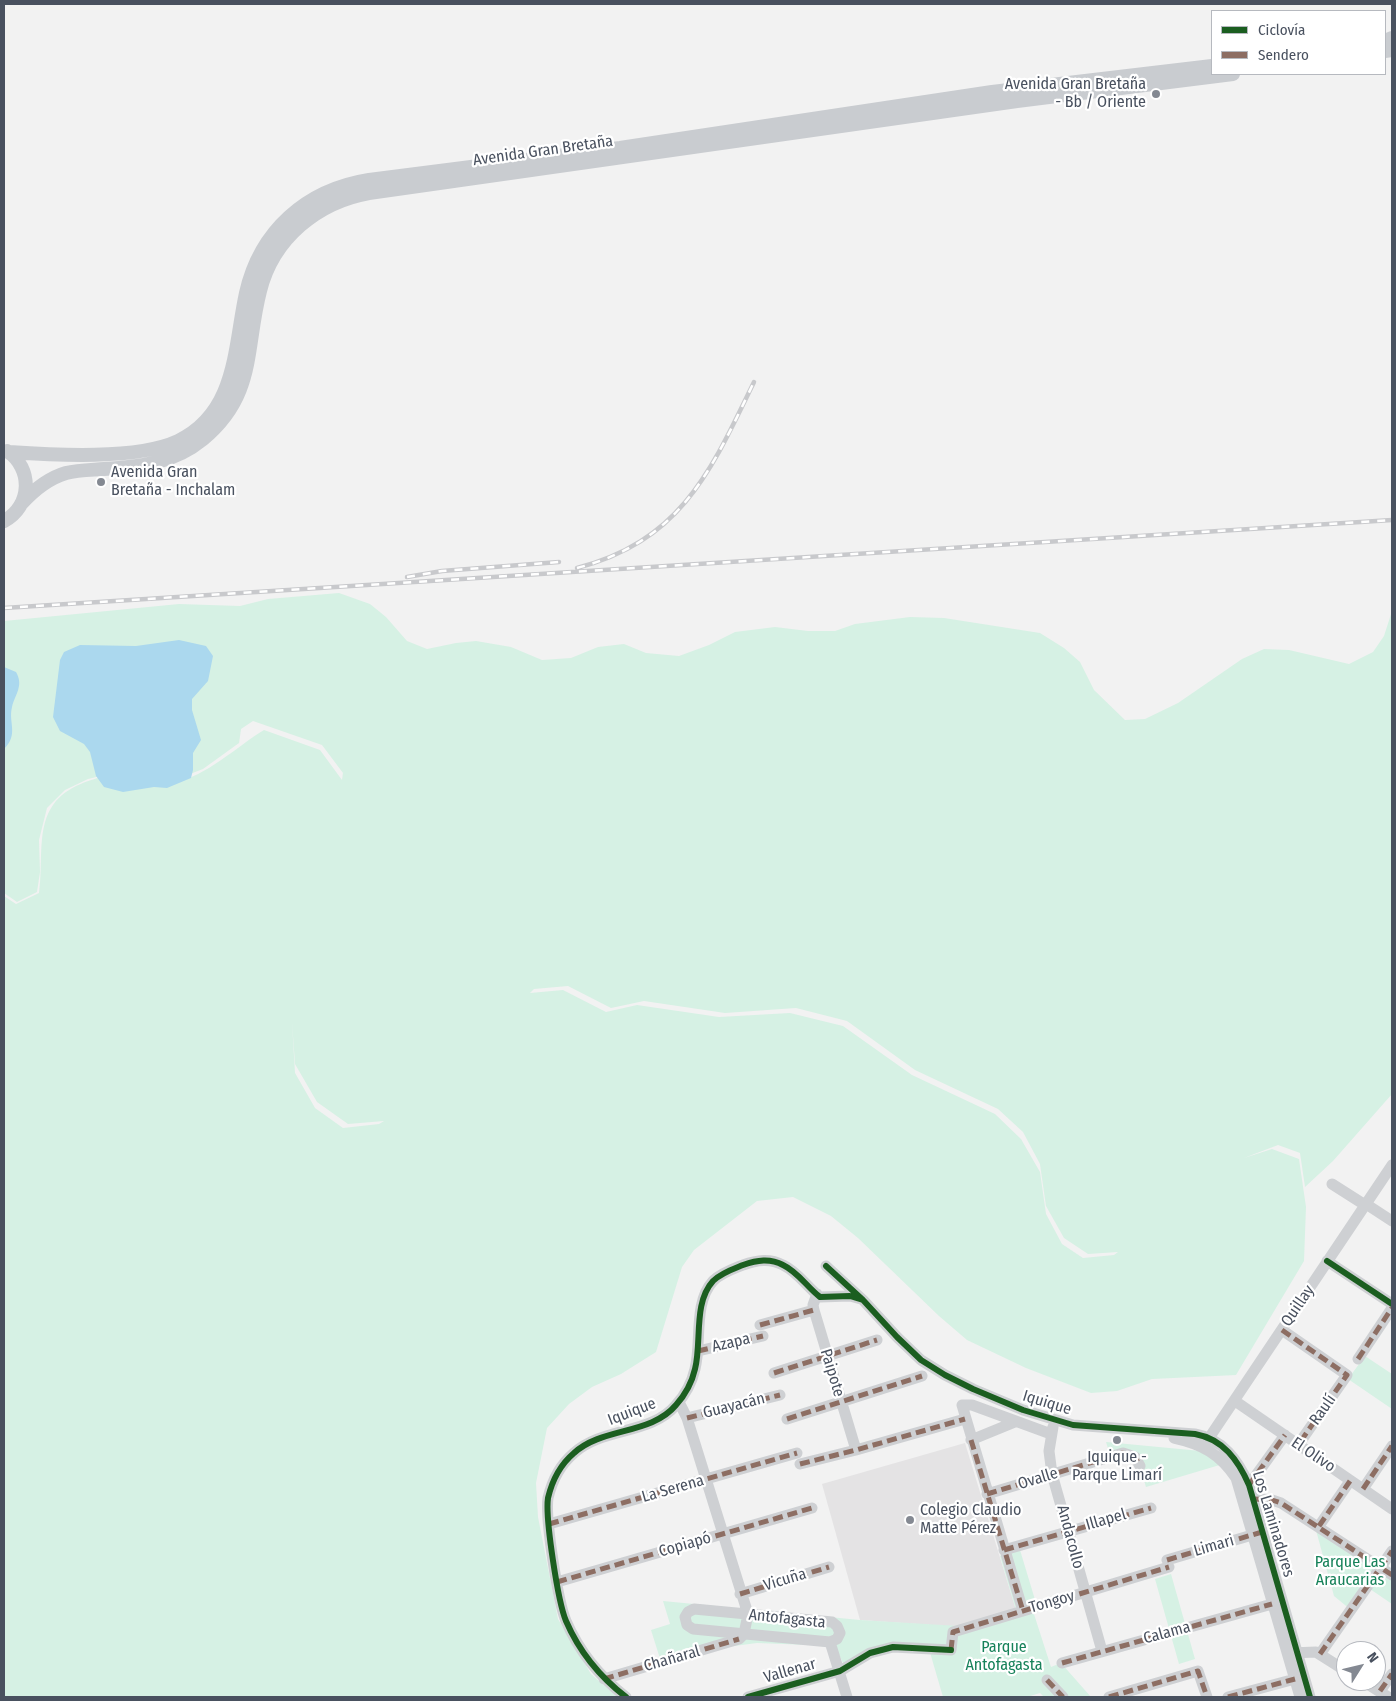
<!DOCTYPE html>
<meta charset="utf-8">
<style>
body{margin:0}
#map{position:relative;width:1396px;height:1701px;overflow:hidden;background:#f2f2f2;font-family:"Fira Sans Condensed",sans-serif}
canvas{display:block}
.frame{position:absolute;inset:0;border:5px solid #49515f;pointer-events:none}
.legend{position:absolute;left:1211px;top:10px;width:175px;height:65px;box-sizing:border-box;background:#fff;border:1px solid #b6b9bf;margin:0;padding:6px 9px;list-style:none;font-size:15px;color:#49515f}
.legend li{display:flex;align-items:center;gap:10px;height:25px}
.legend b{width:25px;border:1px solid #b6b9bf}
.north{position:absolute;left:1336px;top:1641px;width:50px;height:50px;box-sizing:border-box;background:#fff;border:1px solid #b6b9bf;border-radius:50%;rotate:54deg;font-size:14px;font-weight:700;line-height:20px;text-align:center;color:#49515f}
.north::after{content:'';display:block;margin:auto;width:18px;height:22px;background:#848992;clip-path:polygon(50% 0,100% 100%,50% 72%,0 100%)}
</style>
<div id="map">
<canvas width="1396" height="1701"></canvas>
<div class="frame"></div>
<ul class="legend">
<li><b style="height:6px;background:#1b5e20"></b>Ciclovía</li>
<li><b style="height:6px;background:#8d6e63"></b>Sendero</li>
</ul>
<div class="north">N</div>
</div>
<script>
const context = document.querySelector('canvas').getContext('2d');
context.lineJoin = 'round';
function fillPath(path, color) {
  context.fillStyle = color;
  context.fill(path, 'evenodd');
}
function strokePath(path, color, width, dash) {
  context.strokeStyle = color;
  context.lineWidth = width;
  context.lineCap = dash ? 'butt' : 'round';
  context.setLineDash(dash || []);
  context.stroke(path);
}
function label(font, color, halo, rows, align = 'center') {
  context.font = font + ' "Fira Sans Condensed",sans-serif';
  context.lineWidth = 4.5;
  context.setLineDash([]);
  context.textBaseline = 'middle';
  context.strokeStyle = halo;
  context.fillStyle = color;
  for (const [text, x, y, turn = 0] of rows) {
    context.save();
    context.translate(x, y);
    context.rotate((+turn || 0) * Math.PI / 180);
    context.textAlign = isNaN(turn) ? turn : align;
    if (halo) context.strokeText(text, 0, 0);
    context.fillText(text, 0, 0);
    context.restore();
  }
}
const education = new Path2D(`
 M965 1443 1016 1610 959 1627 860 1620 822 1484Z`);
const green = new Path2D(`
 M339 593 370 604 386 617 407 641 427 649 456 643 476 641 511 647 542 660 571 658 598 647 624 644 646 653 679 656 709 645 735 632 775 627 808 631H835L855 624 910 617 944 618 1040 633 1064 648 1080 662 1094 690 1125 720 1145 719 1178 703 1242 659 1264 649 1289 650 1349 664 1373 652 1384 636 1392 611V1094L1333 1161 1305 1187 1300 1153 1278 1145 1244 1158 1272 1149 1299 1159 1306 1207 1304 1261 1236 1375 1152 1379 1117 1391 1091 1393 1026 1368 967 1340 939 1316 858 1238 831 1216 793 1197 757 1201 694 1250 682 1267 656 1352 621 1374 592 1387 569 1404 547 1428 536 1483 538 1517 558 1619 591 1674 617 1697H4V896L16 904 39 893C45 853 31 808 76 786 87 781 100 776 112 776 129 778 157 786 173 783 207 776 236 747 264 730L320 750 342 780 343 773 322 745 253 721 241 729 239 743 203 769 172 781 109 774 88 779 65 790 47 808 39 840 40 872 37 892 17 902 4 893V621L179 604 240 606 268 599ZM568 986 611 1008 644 1001 725 1013 796 1008 847 1021 915 1070 998 1109 1023 1132 1040 1164 1046 1206 1064 1238 1088 1254 1118 1252 1114 1255 1083 1258 1062 1244 1046 1214 1040 1172 1021 1139 995 1114 912 1075 843 1026 790 1013 719 1017 637 1005 606 1012 563 990 530 993 534 989ZM292 1022 295 1064 317 1102 348 1124 384 1121 379 1124 343 1128 315 1108 295 1073Z
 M1365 1356 1392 1374V1409L1348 1379Z
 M1106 1442 1201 1451 1223 1464 1146 1487 1140 1466 1130 1454 1112 1461Z
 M1314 1523 1392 1575V1604L1367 1587 1351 1610 1334 1596Z
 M1020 1550 1036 1603 1016 1610 1000 1556Z
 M1171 1574 1195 1659 1179 1664 1155 1579Z
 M663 1601 860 1620 959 1626 1032 1608 1051 1667 1061 1663 1091 1697H1044L1040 1693 1027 1697H943L929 1649 893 1647 843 1663 835 1646 757 1643 719 1648 662 1665 651 1630 670 1624Z`);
const water = new Path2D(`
 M179 640 206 646 213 656 208 681 192 699V710L201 740 193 753V770L191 778 167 788 154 787 123 792 104 787 96 776 90 752 84 744 60 731 53 717 60 660 64 652 80 645 136 646Z
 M4 667 16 672C24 686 15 694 12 707 8 723 19 734 4 749Z`);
const minor = new Path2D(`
 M1332 1184 1365 1205
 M1366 1204 1392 1221
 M1327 1261 1392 1304
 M826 1266 863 1300 897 1337 921 1360 945 1375 973 1389 1023 1410 1073 1425 1195 1434C1223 1439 1238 1460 1249 1485L1310 1697
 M817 1294 813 1305 814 1310 856 1450
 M760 1325 814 1310
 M1282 1330 1347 1375 1298 1445
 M698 1351 763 1336
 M1358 1359 1392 1308
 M774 1373 877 1340
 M1235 1401 1392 1509
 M687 1418 780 1395
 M787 1419 922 1376
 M1053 1427 1049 1451 1052 1474 1102 1651
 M1174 1438C1202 1444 1220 1454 1236 1478L1300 1697
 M971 1440 1015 1422
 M1205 1444 1392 1165
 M800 1464 856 1450 965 1419
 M1249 1485 1285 1435
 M1363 1489 1392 1446
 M987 1494 1123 1453 1135 1457 1140 1466
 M1254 1499 1272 1500 1281 1503 1392 1575
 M549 1524 797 1453
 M1319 1526 1350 1481
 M1004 1550 1151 1508
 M1167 1560 1259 1533
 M557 1582 812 1508
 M740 1594 829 1567
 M694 1609 832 1622 837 1626 840 1633 837 1639 830 1642 693 1629 687 1625 685 1617 688 1612Z
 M1023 1611 962 1405H972L1051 1434
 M830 1642 847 1697
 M1291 1653 1316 1652 1346 1671
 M1320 1654 1392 1551
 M1062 1663 1272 1604
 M604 1679 739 1639 744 1634 748 1614 687 1418 679 1402
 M1047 1680 1063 1697
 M1363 1681 1388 1697
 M1380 1691 1392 1674
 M626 1697C600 1677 579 1651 566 1621 558 1602 545 1518 548 1498 552 1481 561 1464 574 1453 602 1427 651 1435 676 1405 685 1395 692 1382 695 1369 702 1342 693 1303 713 1281 721 1273 733 1269 743 1265 757 1260 770 1258 783 1265 798 1272 807 1287 820 1297L850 1296 861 1299
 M748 1697 840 1671 870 1653 893 1647 951 1650 953 1632 1169 1567
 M1109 1697 1198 1671 1207 1697
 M1228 1697 1295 1679`);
const major = new Path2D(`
 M1385 41 1392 38
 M1385 51 1392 50
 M9 452C54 455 137 460 178 441 237 413 234 348 246 293 260 231 306 190 369 180L620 148 992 92 1212 66
 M22 503C34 490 49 478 66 473 78 470 91 470 104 469 140 467 174 463 203 439 256 395 245 349 260 291 273 238 318 202 369 193L1017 101 1233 74
 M4 521C32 506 33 468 7 451`);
const rail = new Path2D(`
 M577 568C681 541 711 471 754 382
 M407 577 442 571 559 562
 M4 608 1392 520`);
const quiet = new Path2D(`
 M760 1325 814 1310
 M1282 1330 1347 1375 1298 1445
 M698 1351 763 1336
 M1358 1359 1392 1308
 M774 1373 877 1340
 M687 1418 780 1395
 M787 1419 922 1376
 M971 1440 1023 1611
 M800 1464 856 1450 965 1419
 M1249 1485 1285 1435
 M1363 1489 1392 1446
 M987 1494 1123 1453 1135 1457 1140 1466
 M1254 1499 1272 1500 1281 1503 1392 1575
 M549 1524 797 1453
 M1319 1526 1350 1481
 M1004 1550 1151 1508
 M1167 1560 1262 1532
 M557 1582 812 1508
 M740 1594 829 1567
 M951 1650 953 1632 1169 1567
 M1320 1654 1392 1551
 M1062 1663 1272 1604
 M604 1679 739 1639
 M1047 1680 1063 1697
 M1380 1691 1392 1674
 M1109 1697 1198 1671 1207 1697
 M1228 1697 1295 1679`);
const cycleway = new Path2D(`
 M1327 1261 1392 1304
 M826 1266 863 1300 897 1337 921 1360 945 1375 973 1389 1023 1410 1073 1425 1195 1434C1223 1439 1238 1460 1249 1485L1310 1697
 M626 1697C600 1677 579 1651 566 1621 558 1602 545 1518 548 1498 552 1481 561 1464 574 1453 602 1427 651 1435 676 1405 685 1395 692 1382 695 1369 702 1342 693 1303 713 1281 721 1273 733 1269 743 1265 757 1260 770 1258 783 1265 798 1272 807 1287 820 1297L850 1296 863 1300
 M748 1697 840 1671 870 1653 893 1647 951 1650`);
const markers = [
 [1156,94,5,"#848992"],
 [101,482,5,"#848992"],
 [1117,1440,5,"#848992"],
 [910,1520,5,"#848992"]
];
const poiNames = [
 ["Avenida Gran Bretaña",1146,85,"right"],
 ["- Bb / Oriente",1146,103,"right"],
 ["Avenida Gran",111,473],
 ["Bretaña - Inchalam",111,491],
 ["Iquique -",1117,1458,"center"],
 ["Parque Limarí",1117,1476,"center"],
 ["Colegio Claudio",920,1511],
 ["Matte Pérez",920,1529]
];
const streetNames = [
 ["Avenida Gran Bretaña",543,151,-8],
 ["Quillay",1298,1306,-56],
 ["Azapa",731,1343,-13],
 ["Paipote",832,1373,73],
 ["Iquique",1047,1403,17],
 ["Guayacán",734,1406,-14],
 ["Raulí",1323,1410,-55],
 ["Iquique",632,1412,-21],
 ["El Olivo",1313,1455,34],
 ["Ovalle",1038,1479,-17],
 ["La Serena",673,1489,-16],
 ["Illapel",1106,1520,-16],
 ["Los Laminadores",1273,1524,73],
 ["Andacollo",1070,1537,75],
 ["Copiapó",685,1545,-16],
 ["Limari",1214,1546,-16],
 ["Vicuña",785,1580,-17],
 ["Tongoy",1052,1602,-16],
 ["Antofagasta",787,1619,6],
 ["Calama",1167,1633,-15],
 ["Chañaral",672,1659,-16],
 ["Vallenar",790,1671,-16]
];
const parkNames = [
 ["Parque Las",1350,1563],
 ["Araucarias",1350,1581],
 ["Parque",1004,1648],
 ["Antofagasta",1004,1666]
];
fillPath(education, '#e4e3e4');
fillPath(green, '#d6f1e4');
fillPath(water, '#abd8ee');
strokePath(minor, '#ced0d3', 11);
strokePath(major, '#c9ccd0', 14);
strokePath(rail, '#c8c9cc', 4.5);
strokePath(rail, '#fff', 2.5, [8]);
strokePath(quiet, '#8d6e63', 5, [10, 5]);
strokePath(cycleway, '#1b5e20', 6);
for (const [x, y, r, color] of markers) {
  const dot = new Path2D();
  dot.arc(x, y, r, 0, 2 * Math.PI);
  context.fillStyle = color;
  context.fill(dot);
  strokePath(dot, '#fff', 2);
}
label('16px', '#49515f', '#fff', poiNames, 'left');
label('16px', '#49515f', '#fff', streetNames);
label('16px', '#17825a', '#fff', parkNames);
</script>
